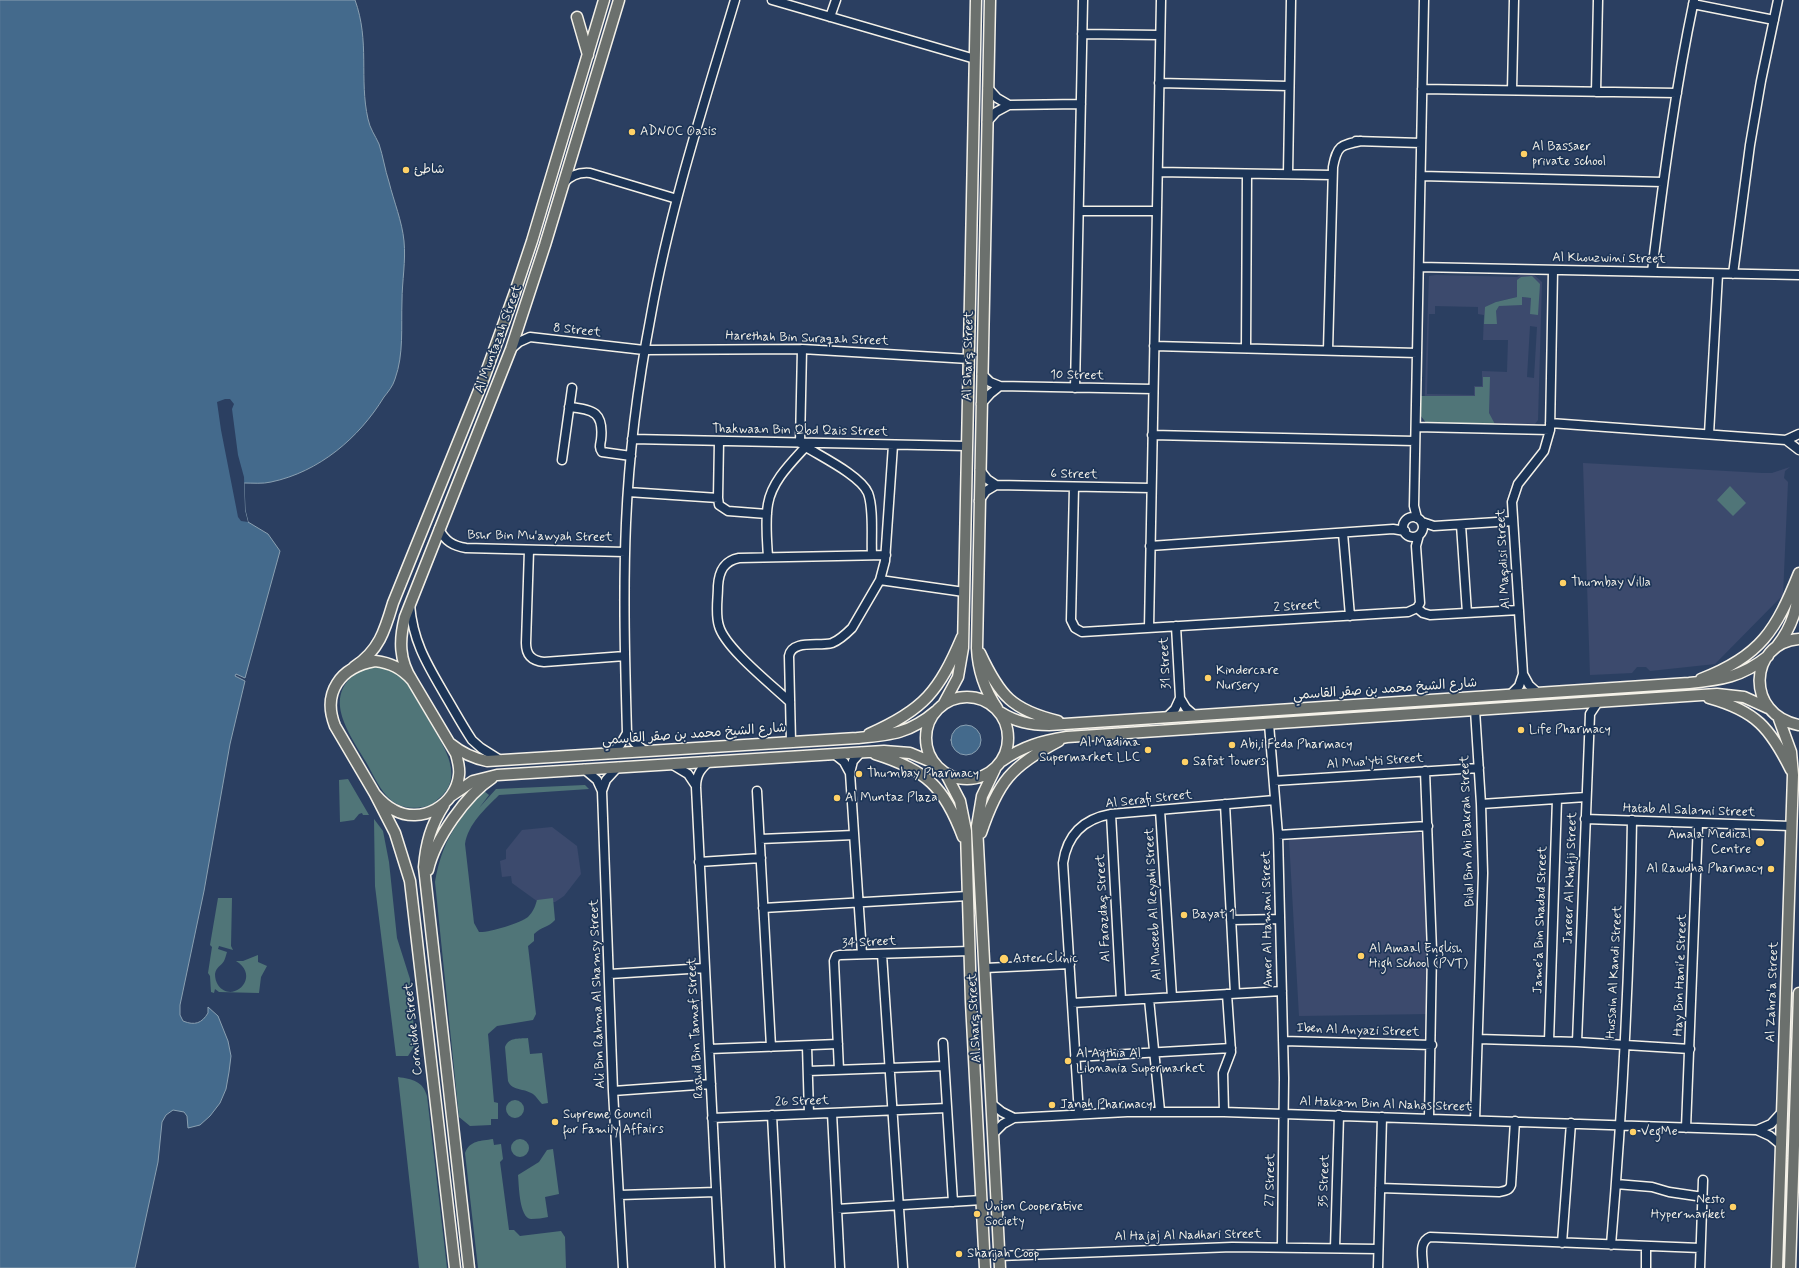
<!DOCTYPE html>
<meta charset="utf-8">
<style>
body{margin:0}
canvas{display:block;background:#2b3f61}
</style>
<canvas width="1799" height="1268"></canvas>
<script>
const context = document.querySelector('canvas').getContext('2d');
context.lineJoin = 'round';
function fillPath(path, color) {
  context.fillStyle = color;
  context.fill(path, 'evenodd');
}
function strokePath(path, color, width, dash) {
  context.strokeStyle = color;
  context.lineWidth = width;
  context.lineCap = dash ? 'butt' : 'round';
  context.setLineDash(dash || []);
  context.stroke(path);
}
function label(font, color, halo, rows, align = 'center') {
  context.font = font + ' Mynerve,"Playpen Sans Arabic",sans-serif';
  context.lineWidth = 3.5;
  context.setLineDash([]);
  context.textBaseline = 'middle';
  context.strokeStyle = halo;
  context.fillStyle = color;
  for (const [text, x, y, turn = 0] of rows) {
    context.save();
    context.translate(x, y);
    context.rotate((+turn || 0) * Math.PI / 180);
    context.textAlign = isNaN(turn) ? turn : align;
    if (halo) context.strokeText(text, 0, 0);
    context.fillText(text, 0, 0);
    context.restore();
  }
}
const built = new Path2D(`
 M1436 275 1517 277 1520 275H1534L1542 282 1538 420 1532 428 1424 417 1429 276ZM1517 280 1540 284 1531 298 1522 297V305H1499L1496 311V302L1517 297ZM1435 306 1478 307V314L1484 315 1483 340H1508L1507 372 1482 371V386H1474V395L1427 394 1429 314H1435ZM1530 326 1537 327 1534 378 1527 377Z
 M1583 463 1762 473H1772L1790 467 1785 471 1784 478 1788 482 1783 595 1715 664 1650 671 1646 667H1637L1632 673 1590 675Z
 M552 827 577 846 581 874 564 896 555 902 541 904 512 883 511 876 502 877 500 861 506 859V850L522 830Z
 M1424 833 1428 1014 1299 1016 1289 839Z`);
const green = new Path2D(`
 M1532 276 1540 284 1538 315 1530 314 1531 298 1522 297V305L1499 306 1496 311 1497 324H1484L1485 307 1496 302 1517 297V280L1521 277Z
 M1483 377H1490L1489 413 1497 428 1427 424 1420 415 1421 396H1475V387H1483Z
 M1730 486 1746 503 1733 516 1717 500Z
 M368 666C387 667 396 670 408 685 416 699 424 712 432 726 445 748 465 779 438 799 435 802 432 805 428 806 416 809 401 809 391 800 380 791 373 774 366 762 346 728 318 691 368 666Z
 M348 779 369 815H363L362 813 359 814 354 820 340 822 339 780Z
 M585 785 589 789 499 795C485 809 468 824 465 844L474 923 479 932C488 933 521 923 528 917 533 912 535 907 537 900L553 898 555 920C549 927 541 927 534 934V941L528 946 536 1014 533 1020 497 1026 488 1034 494 1102 498 1103V1119H491V1125L470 1126 459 1117 435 882C442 841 457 821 484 791L489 795 479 808 496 789Z
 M374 819 383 831 389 862 397 938 410 979 415 1045 408 1056H396L375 886Z
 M218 898H232L231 946 233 950 219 946 218 949 227 952C226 955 225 959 224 961 221 966 216 967 215 974 215 978 216 982 218 985 232 1005 262 977 236 961H243L258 955V962L267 966 261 977 259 993 219 992 215 989 214 993 211 992 210 976 208 973 212 947 210 945Z
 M528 1038 530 1054 542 1053 548 1103 542 1104C539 1101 536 1096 533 1094 524 1088 512 1091 508 1081L505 1047C509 1037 518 1039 528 1038Z
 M398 1077C412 1079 423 1081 427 1096L447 1268H419Z
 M506 1109a9 9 0 1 1 18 0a9 9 0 1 1-18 0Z
 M511 1148a9 9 0 1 1 18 0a9 9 0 1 1-18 0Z
 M493 1139 494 1145 501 1144 503 1159 500 1162 509 1230H514L520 1236 561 1231 565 1237 566 1268H478L465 1153C470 1140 481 1141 493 1139Z
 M553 1149 559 1194 545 1197 548 1217C543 1218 537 1219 531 1219 519 1218 519 1185 518 1175L539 1162 547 1150Z`);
const water = new Path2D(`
 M0 0H355C370 41 359 79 368 119 370 129 375 135 379 144 383 156 385 170 389 182 394 202 402 221 404 241 406 261 402 281 402 301 401 327 404 354 395 379 393 386 388 392 384 397 359 438 319 472 271 482 263 484 253 483 244 483L245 510 248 522 268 534 280 551 245 678 236 674 235 676 245 681 230 744 204 891 180 1005V1015L183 1021C195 1026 202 1023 208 1013V1007L218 1016 228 1041 231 1056 229 1072 226 1089 220 1103 210 1116 200 1125 188 1128 187 1116 184 1112 173 1110 166 1115 162 1122 158 1162 135 1268H0Z
 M951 740a15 15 0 1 1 30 0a15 15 0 1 1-30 0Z`);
const pier = new Path2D(`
 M225 399H230L234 404 232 409 238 455 244 477 245 510 248 522 241 521 238 517 221 430 217 402Z`);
const minor = new Path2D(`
 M772 0 975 59
 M1693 4 1774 20
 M830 17 836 0
 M1082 34 1160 35
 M1159 83 1289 86
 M988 88 997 98 1009 105
 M1422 89 1677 93
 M1512 90 1514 0
 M1596 92 1598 0
 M987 122 996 112 1009 105 1081 104
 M1356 141 1421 143
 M1158 172 1332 175
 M1288 174 1291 0
 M1421 176 1663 182
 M564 183C571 175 579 172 590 173L677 199
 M1079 211H1157
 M1419 267 1799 275
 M1652 272C1663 181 1675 90 1694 0
 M1733 274 1750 145 1761 81 1778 0
 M1154 346 1417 353
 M1246 348 1247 174
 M511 349 519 342 530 337 644 350 802 349 969 359
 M1328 350 1333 167C1337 146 1340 145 1361 141
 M982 374 990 382 1000 386 1153 389
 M1075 388 1083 0
 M981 404 990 394 1000 386
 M569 407C594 409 604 413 601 440 600 445 599 448 602 452L631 456
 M1550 423 1786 440 1799 434
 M1416 427 1550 430
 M1709 434 1718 274
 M1152 435 1415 441
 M632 439 967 446
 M1786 440 1799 450
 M719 441 718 498 719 505 728 511 767 514
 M800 443 802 349
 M806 447C822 457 861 476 868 493 874 509 871 537 872 555
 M562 460 572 388
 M980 470 987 479 996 485
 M1074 487 1071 620 1075 628 1082 632 1408 612 1417 608
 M628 492 718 498
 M979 501 986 491 996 485 1151 488
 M1403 527a10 10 0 1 1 20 0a10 10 0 1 1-20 0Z
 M1417 518 1414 506 1424 0
 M1422 522 1434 526 1513 521
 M1461 525 1467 613
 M439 529C445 541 453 546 466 548L625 552
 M1343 533 1350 616
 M1150 546 1393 529 1405 531
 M529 550 526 643C526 655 532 661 544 662L625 656
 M768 557C767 540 765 521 768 504 772 480 793 461 809 443
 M880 580 964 592
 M410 605C413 642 427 664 445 695 454 710 462 725 472 740L481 748 500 760
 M1417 608 1423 613 1430 615 1519 610
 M1417 608 1420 603 1416 546 1419 535
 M1176 626 1180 698 1186 708 1194 715
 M1149 628 1161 0
 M1523 674 1529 685 1538 693
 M1510 695 1519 686 1523 674 1512 502 1518 484 1544 451 1550 430 1553 270
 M790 702C772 685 725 648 719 626 715 614 718 599 718 586 719 571 724 561 739 558L886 555
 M1475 710 1481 804 1483 873 1475 1120
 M1167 717 1175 709 1180 698
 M1269 724 1278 835 1284 1078 1282 1246
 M627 733 635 743 645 751
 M791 742 789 656C792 639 819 647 832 643 840 640 846 634 852 628L880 580 885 561 893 445
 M861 752 853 761 850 773 862 954
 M610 753 620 745 627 733C625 663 623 593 626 523 629 453 638 383 651 315 670 208 704 104 735 0
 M834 754 844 762 850 773
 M710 761C701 768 696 775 696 787L720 1268
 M673 765 688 774 696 786
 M584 769 597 780 602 791 613 1091 623 1268
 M1425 771 1432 951 1429 1118
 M1274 781 1479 768
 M602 791 606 780 618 767
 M757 791 771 1047
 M1225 804 1235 993
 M1481 804 1586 797
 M1160 810 1172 997
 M1111 814 1121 1000
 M1585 819 1791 826
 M1278 835 1428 826
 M760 839 854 835
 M699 862 761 858
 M763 908 968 896
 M1231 920 1280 919
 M882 954 903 1268
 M985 968 1070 964
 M610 974 705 968
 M1149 999 1160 1111
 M1072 1003 1282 991
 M1478 1039 1577 1042 1690 1049
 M1283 1041 1432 1045
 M1549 1041 1557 799
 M1577 1042 1590 714 1598 702
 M943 1043 953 1202
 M807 1046 809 1114
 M709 1049 838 1044
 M1075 1057 1231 1048
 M839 1070 834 961 836 956 840 955 970 951
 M808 1071 944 1066
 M613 1091 711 1084
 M992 1104 1002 1112 1014 1118
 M1224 1112 1223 1073 1231 1052 1227 994
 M832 1113 840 1268
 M1079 1114 1063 863C1067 835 1083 819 1111 814L1275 800
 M772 1115 780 1268
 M712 1118 947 1108
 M1686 1128 1698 823
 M1757 1130 1771 1124 1782 1112
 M994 1133 1003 1124 1014 1118 1127 1112H1224L1757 1130 1770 1136 1781 1145
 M1616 1184 1652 1187 1669 1192 1703 1197
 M1380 1188 1499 1192C1504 1191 1509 1191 1511 1185L1515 1121
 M619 1195 716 1192
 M837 1209 982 1200
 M1562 1243 1571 1123
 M1611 1245C1623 1104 1630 962 1632 820
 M1335 1248 1339 1115
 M999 1256 1232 1247 1378 1249
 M1378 1268 1382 1117
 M1423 1268C1423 1257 1418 1242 1430 1237L1700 1248
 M1646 1268V1246
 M1700 1268 1703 1180`);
const major = new Path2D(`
 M990 0 977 648C978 671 984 689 997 708
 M577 17 588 55
 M1799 639C1748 643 1745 715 1799 725
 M1777 646C1793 626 1798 606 1799 581
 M980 653C1000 696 1012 710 1058 721
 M375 661C391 663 401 668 412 680L456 754C458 761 460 768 459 775 456 805 421 825 394 810 386 806 381 801 375 794L335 726C322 693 340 667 375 661Z
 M354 667C379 651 385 630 393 603L484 378 515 292 532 241 604 0
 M1701 679C1761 656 1776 630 1799 573
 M412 680C399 660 399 640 405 617L511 349 545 245 619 0
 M926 738a41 41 0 1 1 82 0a41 41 0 1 1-82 0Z
 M1709 698C1756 711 1770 728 1791 770
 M944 703 958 677 963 648 976 0
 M1000 712C1016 722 1030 725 1049 725L1689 683C1721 680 1742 677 1768 656
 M869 734C924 710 939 691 962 637
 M451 744C462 753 472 758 487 761L857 738C890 735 909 734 936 711
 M875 754C926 770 944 786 963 837
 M1002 761C1023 746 1042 741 1067 737L1717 694 1744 697 1768 708
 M995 769 982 796 977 826 1000 1268
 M946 774 960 801 966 831 971 1002 985 1268
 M375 794 395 833 410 881 455 1268
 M451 796 473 781 497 775 884 751 910 753 934 763
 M444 805C431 825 426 843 424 867L469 1268
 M981 833C998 782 1011 766 1059 741
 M428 870C435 839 466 795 492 778
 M1777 1268 1793 775 1791 752 1779 719
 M1790 1268 1799 993`);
const markers = [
 [632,132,4,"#ffd166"],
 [1524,154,4,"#ffd166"],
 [406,170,4,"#ffd166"],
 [1563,583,4,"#ffd166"],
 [1208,678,4,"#ffd166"],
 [1521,730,4,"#ffd166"],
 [1232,745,4,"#ffd166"],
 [1148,750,4,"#ffd166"],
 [1185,762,4,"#ffd166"],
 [859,774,4,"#ffd166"],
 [837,798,4,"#ffd166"],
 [1760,842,5,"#ffd166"],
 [1771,869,4,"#ffd166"],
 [1184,915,4,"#ffd166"],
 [1361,956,4,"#ffd166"],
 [1004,959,5,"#ffd166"],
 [1068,1061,4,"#ffd166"],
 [1052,1105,4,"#ffd166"],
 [555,1122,4,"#ffd166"],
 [1633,1132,4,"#ffd166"],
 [1733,1207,4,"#ffd166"],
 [977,1214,4,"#ffd166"],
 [959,1254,4,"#ffd166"]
];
const poiNames = [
 ["ADNOC Oasis",640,132],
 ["Al Bassaer",1532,147],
 ["private school",1532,162],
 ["شاطئ",414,170],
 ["Thumbay Villa",1571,583],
 ["Kindercare",1216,671],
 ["Nursery",1216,686],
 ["Life Pharmacy",1529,730],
 ["Al Madina",1140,743,"right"],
 ["Supermarket LLC",1140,758,"right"],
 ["Abi,i Feda Pharmacy",1240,745],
 ["Safat Towers",1193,762],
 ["Thumbay Pharmacy",867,774],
 ["Al Muntaz Plaza",845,798],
 ["Amala Medical",1751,835,"right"],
 ["Centre",1751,850,"right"],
 ["Al Rawdha Pharmacy",1763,869,"right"],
 ["Bayat 1",1192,915],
 ["Al Amaal English",1369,949],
 ["High School (PVT)",1369,964],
 ["Aster Clinic",1013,959],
 ["Al Agthia Al",1076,1054],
 ["Libnania Supermarket",1076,1069],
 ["Janah Pharmacy",1060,1105],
 ["Supreme Council",563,1115],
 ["for Family Affairs",563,1130],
 ["VegMe",1641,1132],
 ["Nesto",1725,1200,"right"],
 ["Hypermarket",1725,1215,"right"],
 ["Union Cooperative",985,1207],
 ["Society",985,1222],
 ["Sharjah Coop",967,1254]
];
const streetNames = [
 ["Al Khouzwini Street",1609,259,1],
 ["8 Street",577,331,6],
 ["Al Muntazah Street",499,339,-70],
 ["Harethah Bin Suraqah Street",807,339,2],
 ["Al Sharq Street",969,356,-89],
 ["10 Street",1077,376,1],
 ["Thakwaan Bin Qbd Qais Street",800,431,1],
 ["6 Street",1074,475,1],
 ["Bshr Bin Mu'awyah Street",540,537,1],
 ["Al Maqdisi Street",1504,559,-93],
 ["2 Street",1297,607,-4],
 ["31 Street",1166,663,-93],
 ["شارع الشيخ محمد بن صقر القاسمي",1385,690,-4],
 ["شارع الشيخ محمد بن صقر القاسمي",694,735,-4],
 ["Al Mua'yti Street",1375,762,-4],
 ["Al Serafi Street",1149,800,-6],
 ["Hatab Al Salami Street",1689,811,2],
 ["Bilal Bin Abi Bakrah Street",1468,831,-92],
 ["Jareer Al Khafji Street",1571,878,-88],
 ["Al Museeb Al Reyahi Street",1154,904,-93],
 ["Al Farazdaq Street",1104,908,-93],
 ["Amer Al Hamani Street",1268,919,-91],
 ["Jame'a Bin Shadad Street",1541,920,-88],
 ["34 Street",869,943,-3],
 ["Hussain Al Kandi Street",1615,972,-87],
 ["Hay Bin Hani'e Street",1681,975,-88],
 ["Al Zahra'a Street",1773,992,-88],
 ["Ali Bin Rahma Al Shamsy Street",598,994,-92],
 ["Al Sharq Street",975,1018,-93],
 ["Rashid Bin Tannaf Street",696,1028,-93],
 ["Corniche Street",414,1029,-96],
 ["Iben Al Anyazi Street",1358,1031,2],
 ["26 Street",802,1102,-2],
 ["Al Hakam Bin Al Nahas Street",1386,1105,2],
 ["27 Street",1271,1180,-89],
 ["35 Street",1325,1181,-88],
 ["Al Hajaj Al Nadhari Street",1188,1236,-1]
];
fillPath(built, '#3c4a6d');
fillPath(green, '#507578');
fillPath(water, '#446a8c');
strokePath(water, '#8aa0b1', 1);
fillPath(pier, '#2b3f61');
strokePath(minor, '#f4f1e8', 11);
strokePath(major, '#f4f1e8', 13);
strokePath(minor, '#1d3557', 8);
strokePath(major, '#6b706d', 10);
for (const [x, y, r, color] of markers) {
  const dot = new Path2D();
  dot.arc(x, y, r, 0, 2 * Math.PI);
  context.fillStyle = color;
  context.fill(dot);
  strokePath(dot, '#1d3557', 1.5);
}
label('13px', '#f4f1e8', '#1d3557', poiNames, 'left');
label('13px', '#f4f1e8', '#1d3557', streetNames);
</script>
